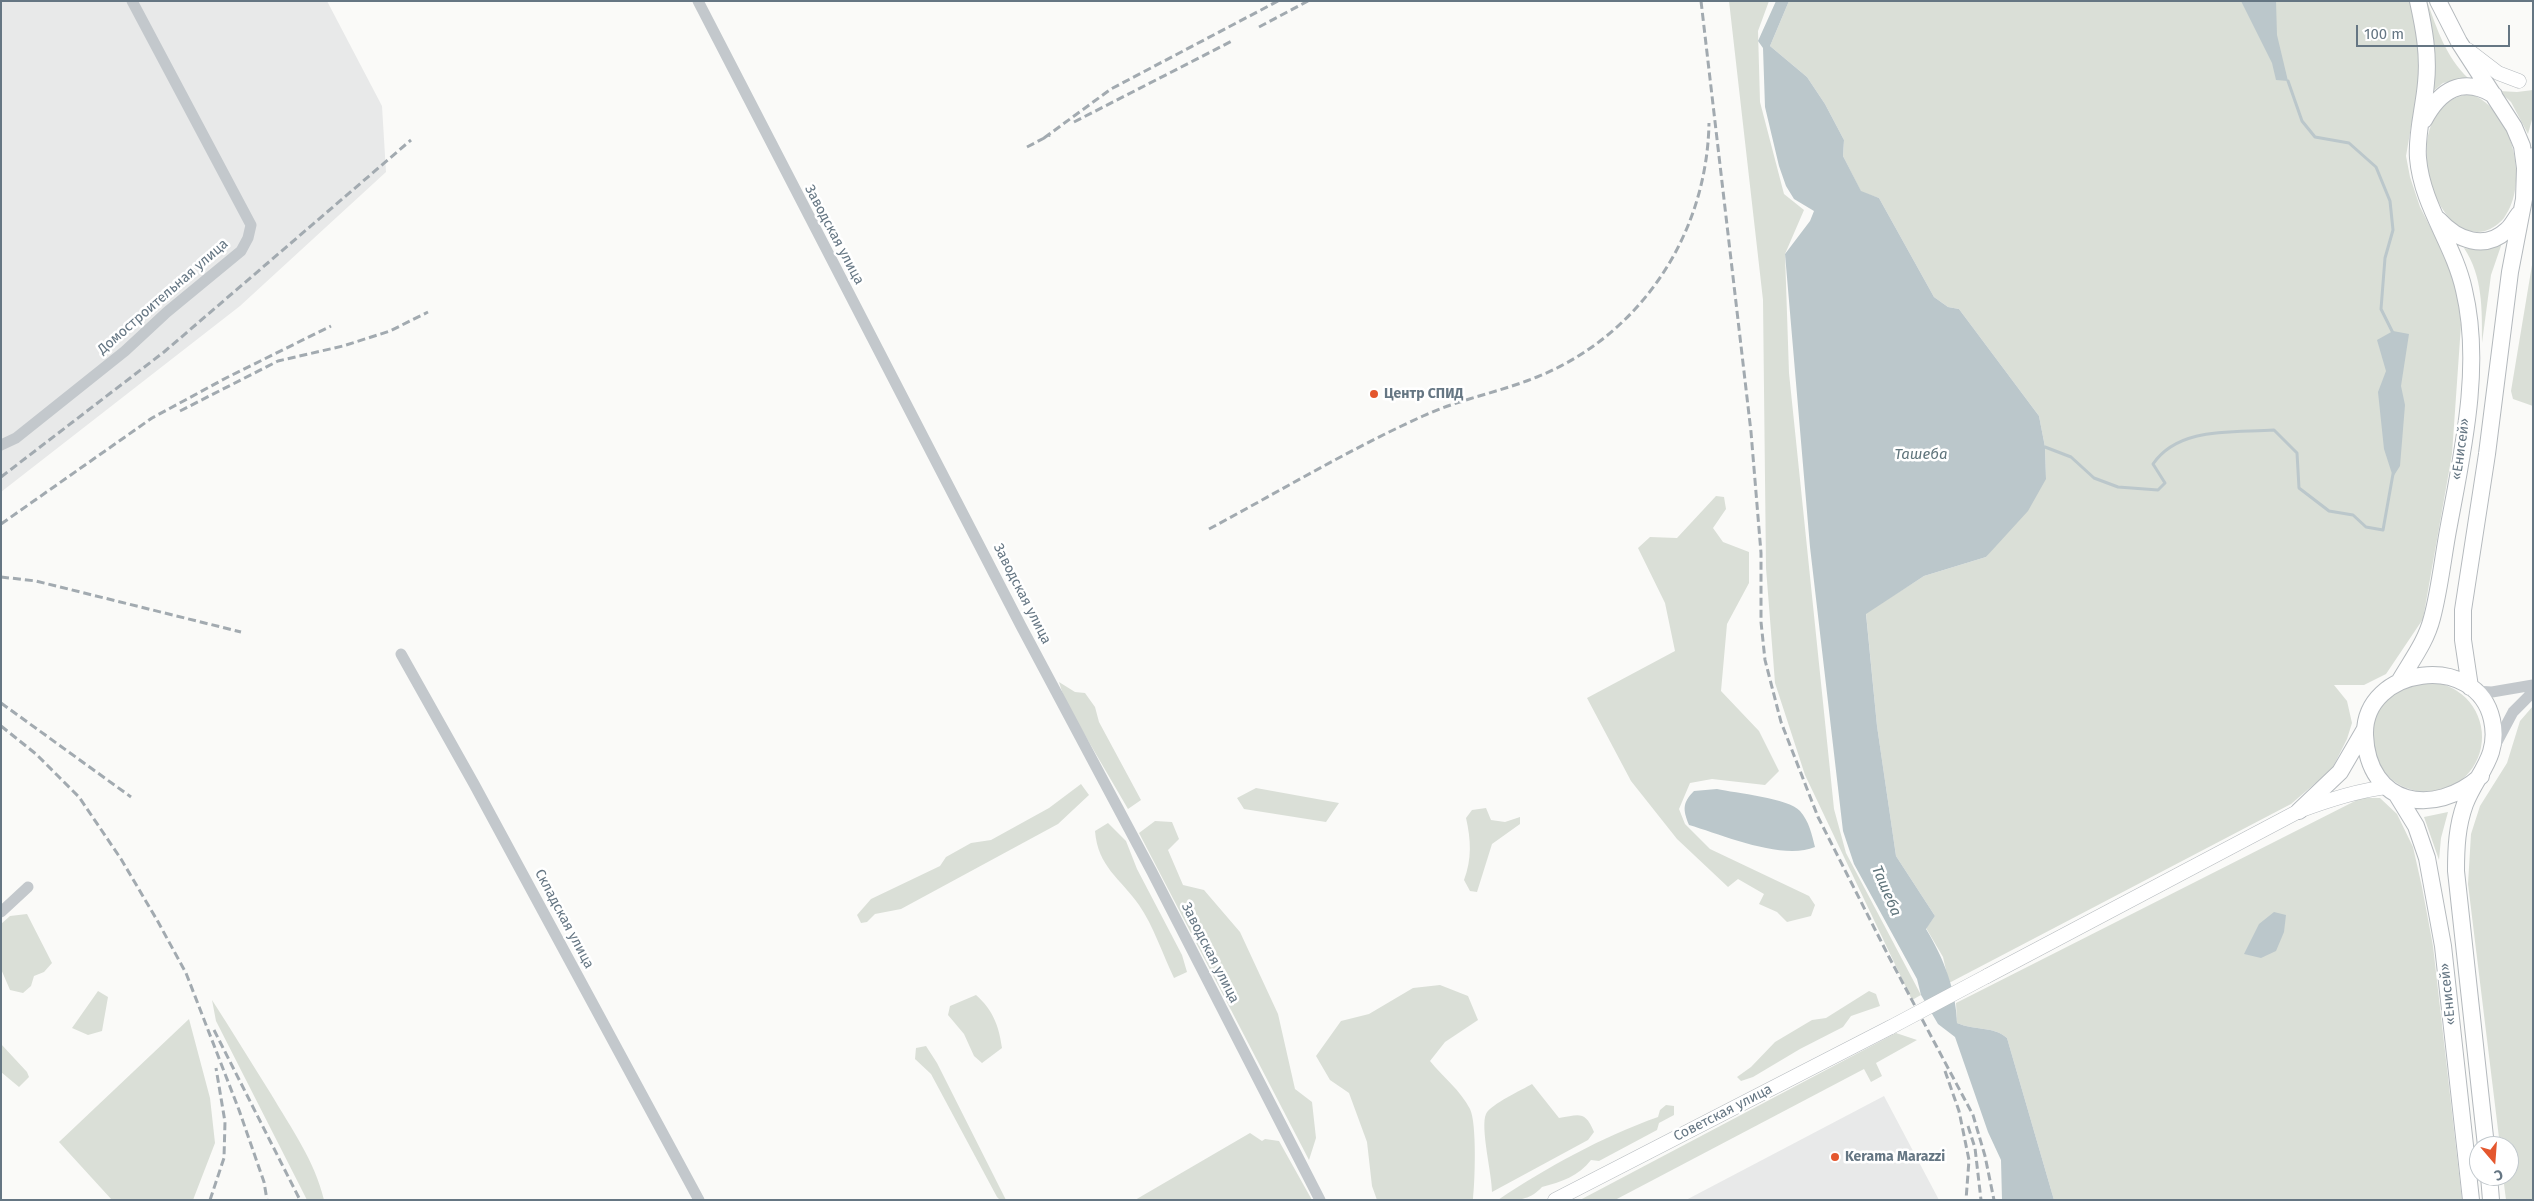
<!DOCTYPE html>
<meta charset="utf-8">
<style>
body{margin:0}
#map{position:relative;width:2534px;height:1201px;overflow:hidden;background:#fafaf8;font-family:"Fira Sans",sans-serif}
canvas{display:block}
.frame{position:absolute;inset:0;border:2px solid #657683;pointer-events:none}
.north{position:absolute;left:2469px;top:1136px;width:50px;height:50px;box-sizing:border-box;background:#fff;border:1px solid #c1c8cd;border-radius:50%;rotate:162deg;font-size:14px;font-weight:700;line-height:20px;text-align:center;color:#657683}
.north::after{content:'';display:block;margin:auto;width:18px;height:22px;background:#e4572e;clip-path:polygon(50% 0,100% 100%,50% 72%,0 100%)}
.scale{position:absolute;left:2356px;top:25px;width:154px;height:22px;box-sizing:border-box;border:2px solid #657683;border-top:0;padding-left:6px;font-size:15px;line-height:18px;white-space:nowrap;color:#657683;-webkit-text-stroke:4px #fff;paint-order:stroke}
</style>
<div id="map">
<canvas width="2534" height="1201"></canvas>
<div class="frame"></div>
<div class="north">С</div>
<div class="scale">100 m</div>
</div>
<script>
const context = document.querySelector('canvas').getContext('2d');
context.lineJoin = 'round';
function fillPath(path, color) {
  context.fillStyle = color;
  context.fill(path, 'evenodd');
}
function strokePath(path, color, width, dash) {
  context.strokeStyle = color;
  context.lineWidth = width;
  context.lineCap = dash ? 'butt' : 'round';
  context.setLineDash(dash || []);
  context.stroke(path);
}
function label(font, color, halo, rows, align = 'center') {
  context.font = font + ' "Fira Sans",sans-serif';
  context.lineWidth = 5;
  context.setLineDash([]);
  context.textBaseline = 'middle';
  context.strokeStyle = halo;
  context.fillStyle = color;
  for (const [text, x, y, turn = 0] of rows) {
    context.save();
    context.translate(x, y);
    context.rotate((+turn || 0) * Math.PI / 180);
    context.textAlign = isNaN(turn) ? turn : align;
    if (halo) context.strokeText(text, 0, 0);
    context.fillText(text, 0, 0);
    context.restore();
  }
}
const built = new Path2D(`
 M1 1H327L382 106 386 172 240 306 1 492Z
 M1884 1096 1939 1200H1686Z`);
const green = new Path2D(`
 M1729 1H1769L1758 31 1760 102 1784 194 1804 210 1785 254 1789 373 1834 809 1846 853 1921 995 1912 1000 1805 775 1775 683 1766 568 1763 300Z
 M1789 1H2410L2419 34V80L2406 156 2410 177 2420 207 2446 258 2457 292 2461 325 2452 454 2423 619 2386 674 2364 685H2334L2347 701 2352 723 2347 739 2332 769 2291 804 1949 983 1943 957 1926 928 1935 916 1896 856 1877 726 1866 613 1924 576 1986 557 2046 478 2045 447 2039 416 1959 309 1948 307 1934 297 1879 198 1861 192 1843 156 1844 140 1825 104 1807 77 1770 46Z
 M2424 1H2427C2437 29 2446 57 2468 78L2443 83 2432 92Z
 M2533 90V116L2528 134 2511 102 2499 91 2517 92Z
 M2471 94C2513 110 2530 183 2504 218 2499 224 2492 229 2485 231 2429 245 2394 102 2471 94Z
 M2502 243 2491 275 2482 343C2482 309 2483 277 2464 248 2478 250 2488 250 2502 243Z
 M2533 259V406L2513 399 2511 391Z
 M1716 496 1724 497 1726 509 1713 528 1723 542 1749 552V583L1727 624 1721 691 1759 731 1779 771 1765 785 1712 779 1690 783 1679 809 1685 824 1710 849 1809 896 1815 905 1811 916 1787 922 1777 912 1759 904 1764 894 1738 879 1728 887 1677 839 1631 781 1587 698 1675 651 1665 603 1638 548 1650 537 1677 538Z
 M1059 682 1075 692 1085 693 1095 707 1099 722 1141 800 1128 809 1065 701Z
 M2372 737a55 55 0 1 1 110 0a55 55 0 1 1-110 0Z
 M2533 706V1200H2506L2503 1176H2509V1146H2500L2468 884 2471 834 2480 806 2507 763 2520 721Z
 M1081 784 1089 795 1058 824 901 909 875 914 867 922 861 923 857 915 871 899 940 866 946 857 971 843 991 840 1049 808Z
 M1256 788 1339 803 1326 822 1244 809 1237 798Z
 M2361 798H2380L2397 814 2413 847 2422 887 2433 946 2462 1200H2054L2007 1038C1994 1026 1975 1031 1957 1023L1956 1003Z
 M1486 808 1491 820 1505 822 1520 817V824L1492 844 1477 892 1470 891 1464 880C1472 859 1471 840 1466 818L1472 810Z
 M2448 812 2441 838 2439 860 2424 817Z
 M1155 821 1172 822 1179 839 1168 850 1183 885 1204 890 1240 932 1278 1014 1295 1089 1312 1102 1316 1138 1309 1160 1139 833Z
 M1108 823 1126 841 1137 869 1182 955 1187 972 1174 978C1163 955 1153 925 1139 905 1120 878 1098 867 1095 831Z
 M27 914 52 963 44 972 34 976 31 986 23 993 10 990 1 969V924L10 916Z
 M1440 985 1468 996 1478 1020 1445 1042 1430 1061C1443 1077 1461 1091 1470 1109 1477 1123 1475 1182 1473 1199L1377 1200 1372 1186 1367 1142 1349 1093 1330 1080 1316 1056 1341 1021 1369 1014 1413 988Z
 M98 991 108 997 102 1031 88 1035 72 1028Z
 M1869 991 1876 994 1880 1006 1851 1016 1843 1027 1800 1049 1753 1077 1741 1081 1737 1077 1751 1067 1775 1042 1812 1020 1826 1018Z
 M976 995C993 1010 999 1026 1002 1048L982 1063 974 1056 964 1034 948 1015 950 1006Z
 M212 1000C232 1031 251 1062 271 1094 291 1128 315 1161 324 1200H307L216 1021Z
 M189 1019 210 1098 215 1143 193 1200H112L59 1142Z
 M1896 1033 1917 1040 1876 1063 1882 1076 1871 1082 1864 1069 1615 1200H1580Z
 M1 1044 27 1072 29 1077 19 1087 1 1072Z
 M926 1046 937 1063 1006 1200H1000L997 1197 931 1074 915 1059 916 1048Z
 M1532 1084 1559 1118C1579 1115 1585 1110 1594 1132L1588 1140 1492 1192C1492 1174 1480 1127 1486 1114 1491 1104 1522 1090 1532 1084Z
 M1666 1105 1674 1106V1115L1659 1123 1657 1130 1599 1161 1591 1160C1579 1176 1561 1182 1542 1187 1529 1201 1518 1200 1498 1200 1547 1167 1602 1137 1658 1117L1660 1110Z
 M1250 1133 1262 1141 1265 1139 1279 1141 1312 1200H1135Z`);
const water = new Path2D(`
 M1776 1H1789L1770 46 1807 77 1825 104 1844 140 1843 156 1861 191 1879 198 1934 297 1948 307 1959 309 2039 416 2045 447 2046 479 2028 511 1986 557 1924 576 1866 614 1877 726 1896 856 1935 916 1926 929C1943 957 1956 989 1957 1023 1975 1031 1994 1026 2007 1038L2054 1200H2002L2001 1160 1988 1132 1955 1037 1938 1024 1921 995 1917 979 1854 864 1843 831 1810 547 1785 254 1810 221 1814 211 1794 199 1786 186 1779 166 1765 107 1763 48 1758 41Z
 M2241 1H2276L2277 35 2288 81 2276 80 2272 63Z
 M2393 331 2409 334 2401 386 2405 405 2400 466 2393 477 2384 449 2378 392 2386 371 2377 340Z
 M1717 789C1735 793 1789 798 1800 811 1809 821 1812 835 1815 847 1783 861 1723 835 1689 825 1683 810 1682 803 1694 791Z
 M2274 912 2286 915 2284 932 2276 951 2261 958 2244 954 2259 924Z`);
const stream = new Path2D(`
 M2288 81 2302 121 2315 137 2349 143 2376 167 2390 201 2393 230 2385 258 2381 309 2393 333
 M2045 447 2071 457 2094 478 2118 487 2158 490 2165 483 2153 464C2179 426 2234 433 2274 430L2297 453 2299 488 2329 511 2353 515 2366 527 2383 530 2393 474`);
const minor = new Path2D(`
 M698 1 1021 626 1152 872 1320 1200
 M1 445 16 438 125 351 167 312 241 251 248 238 251 225 132 1
 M401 654 474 784 699 1200
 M2474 691 2492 692 2533 685
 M2496 744 2513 712 2533 692
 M1 912 28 887`);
const major = new Path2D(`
 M2468 50 2498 73 2519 81
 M2527 177 2533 155
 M1987 976 2299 811C2328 800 2356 791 2386 787
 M1555 1200 1891 1027`);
const highway = new Path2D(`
 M2438 1 2459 42 2514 127 2522 146 2525 168 2524 199 2510 272 2487 454 2463 610V640L2470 687
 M2424 120C2440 90 2462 76 2494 95
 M2439 220C2457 240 2485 251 2507 230 2512 226 2515 219 2519 214
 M2399 682C2411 661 2426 642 2432 618 2440 588 2443 556 2449 525 2463 450 2482 365 2464 290 2454 244 2422 206 2418 158 2416 134 2424 108 2426 83 2429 55 2424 28 2418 1
 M2481 776C2434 818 2368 806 2365 735 2363 666 2477 651 2492 720 2500 757 2477 773 2465 804 2457 826 2456 848 2456 871L2486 1146
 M2397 795 2416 826 2427 858 2443 946 2471 1200
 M2299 811 2340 772 2365 729
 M2489 1176 2491 1200`);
const rail = new Path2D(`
 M1701 1 1751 432 1761 553V622L1765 660 1781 722 1818 817 1889 957 1973 1115 1985 1156 1994 1200
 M1259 27 1308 1
 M1074 122 1232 41
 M1044 138 1111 89 1278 1
 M1027 147 1050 135
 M180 411 278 361 343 346 390 331 428 312
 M1 477 164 352 411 140
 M1 524 152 418 226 378 331 326
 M1209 529C1280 491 1350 449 1423 416 1460 399 1500 392 1537 377 1641 335 1707 234 1709 123
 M1 577 36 581 241 632
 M1 703 131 797
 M1 726 36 754 79 797 121 859 157 920 186 973 239 1110 264 1182 267 1200
 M214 1030 300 1200
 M1945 1071 1959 1111 1969 1160 1966 1200
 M1968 1126 1975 1148 1981 1200
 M210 1200 224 1158 225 1122 216 1068`);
const majorBridge = new Path2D(`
 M1891 1027 1987 976`);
const markers = [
 [1374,394,5,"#e4572e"],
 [1835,1157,5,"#e4572e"]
];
const streetNames = [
 ["Заводская улица",834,235,62],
 ["Домостроительная улица",163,297,-41],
 ["«Енисей»",2461,449,-82],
 ["Заводская улица",1022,594,63],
 ["Складская улица",564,919,62],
 ["Заводская улица",1210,953,63],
 ["«Енисей»",2448,994,-96],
 ["Советская улица",1723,1113,-27]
];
const poiNames = [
 ["Центр СПИД",1384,394],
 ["Kerama Marazzi",1845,1157]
];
const waterNames = [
 ["Ташеба",1921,455],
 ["Ташеба",1886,891,67]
];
fillPath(built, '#e8e9e9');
fillPath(green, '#dadfd7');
fillPath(water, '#bbc7cb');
strokePath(stream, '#bbc7cb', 3);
strokePath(major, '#b5babe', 15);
strokePath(highway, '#b4b9bd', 18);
strokePath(minor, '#c3c8cc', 11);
strokePath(major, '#fff', 14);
strokePath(highway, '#fff', 16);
strokePath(rail, '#a2aab0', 3, [8, 4]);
strokePath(majorBridge, '#b5babe', 15, []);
strokePath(majorBridge, '#fff', 14);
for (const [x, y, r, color] of markers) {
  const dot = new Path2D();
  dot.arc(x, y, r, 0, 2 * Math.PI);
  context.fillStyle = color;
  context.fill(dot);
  strokePath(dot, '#fff', 2);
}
label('14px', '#657683', '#fff', streetNames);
label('bold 14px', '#657683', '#fff', poiNames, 'left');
label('italic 15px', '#60757c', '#fff', waterNames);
</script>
